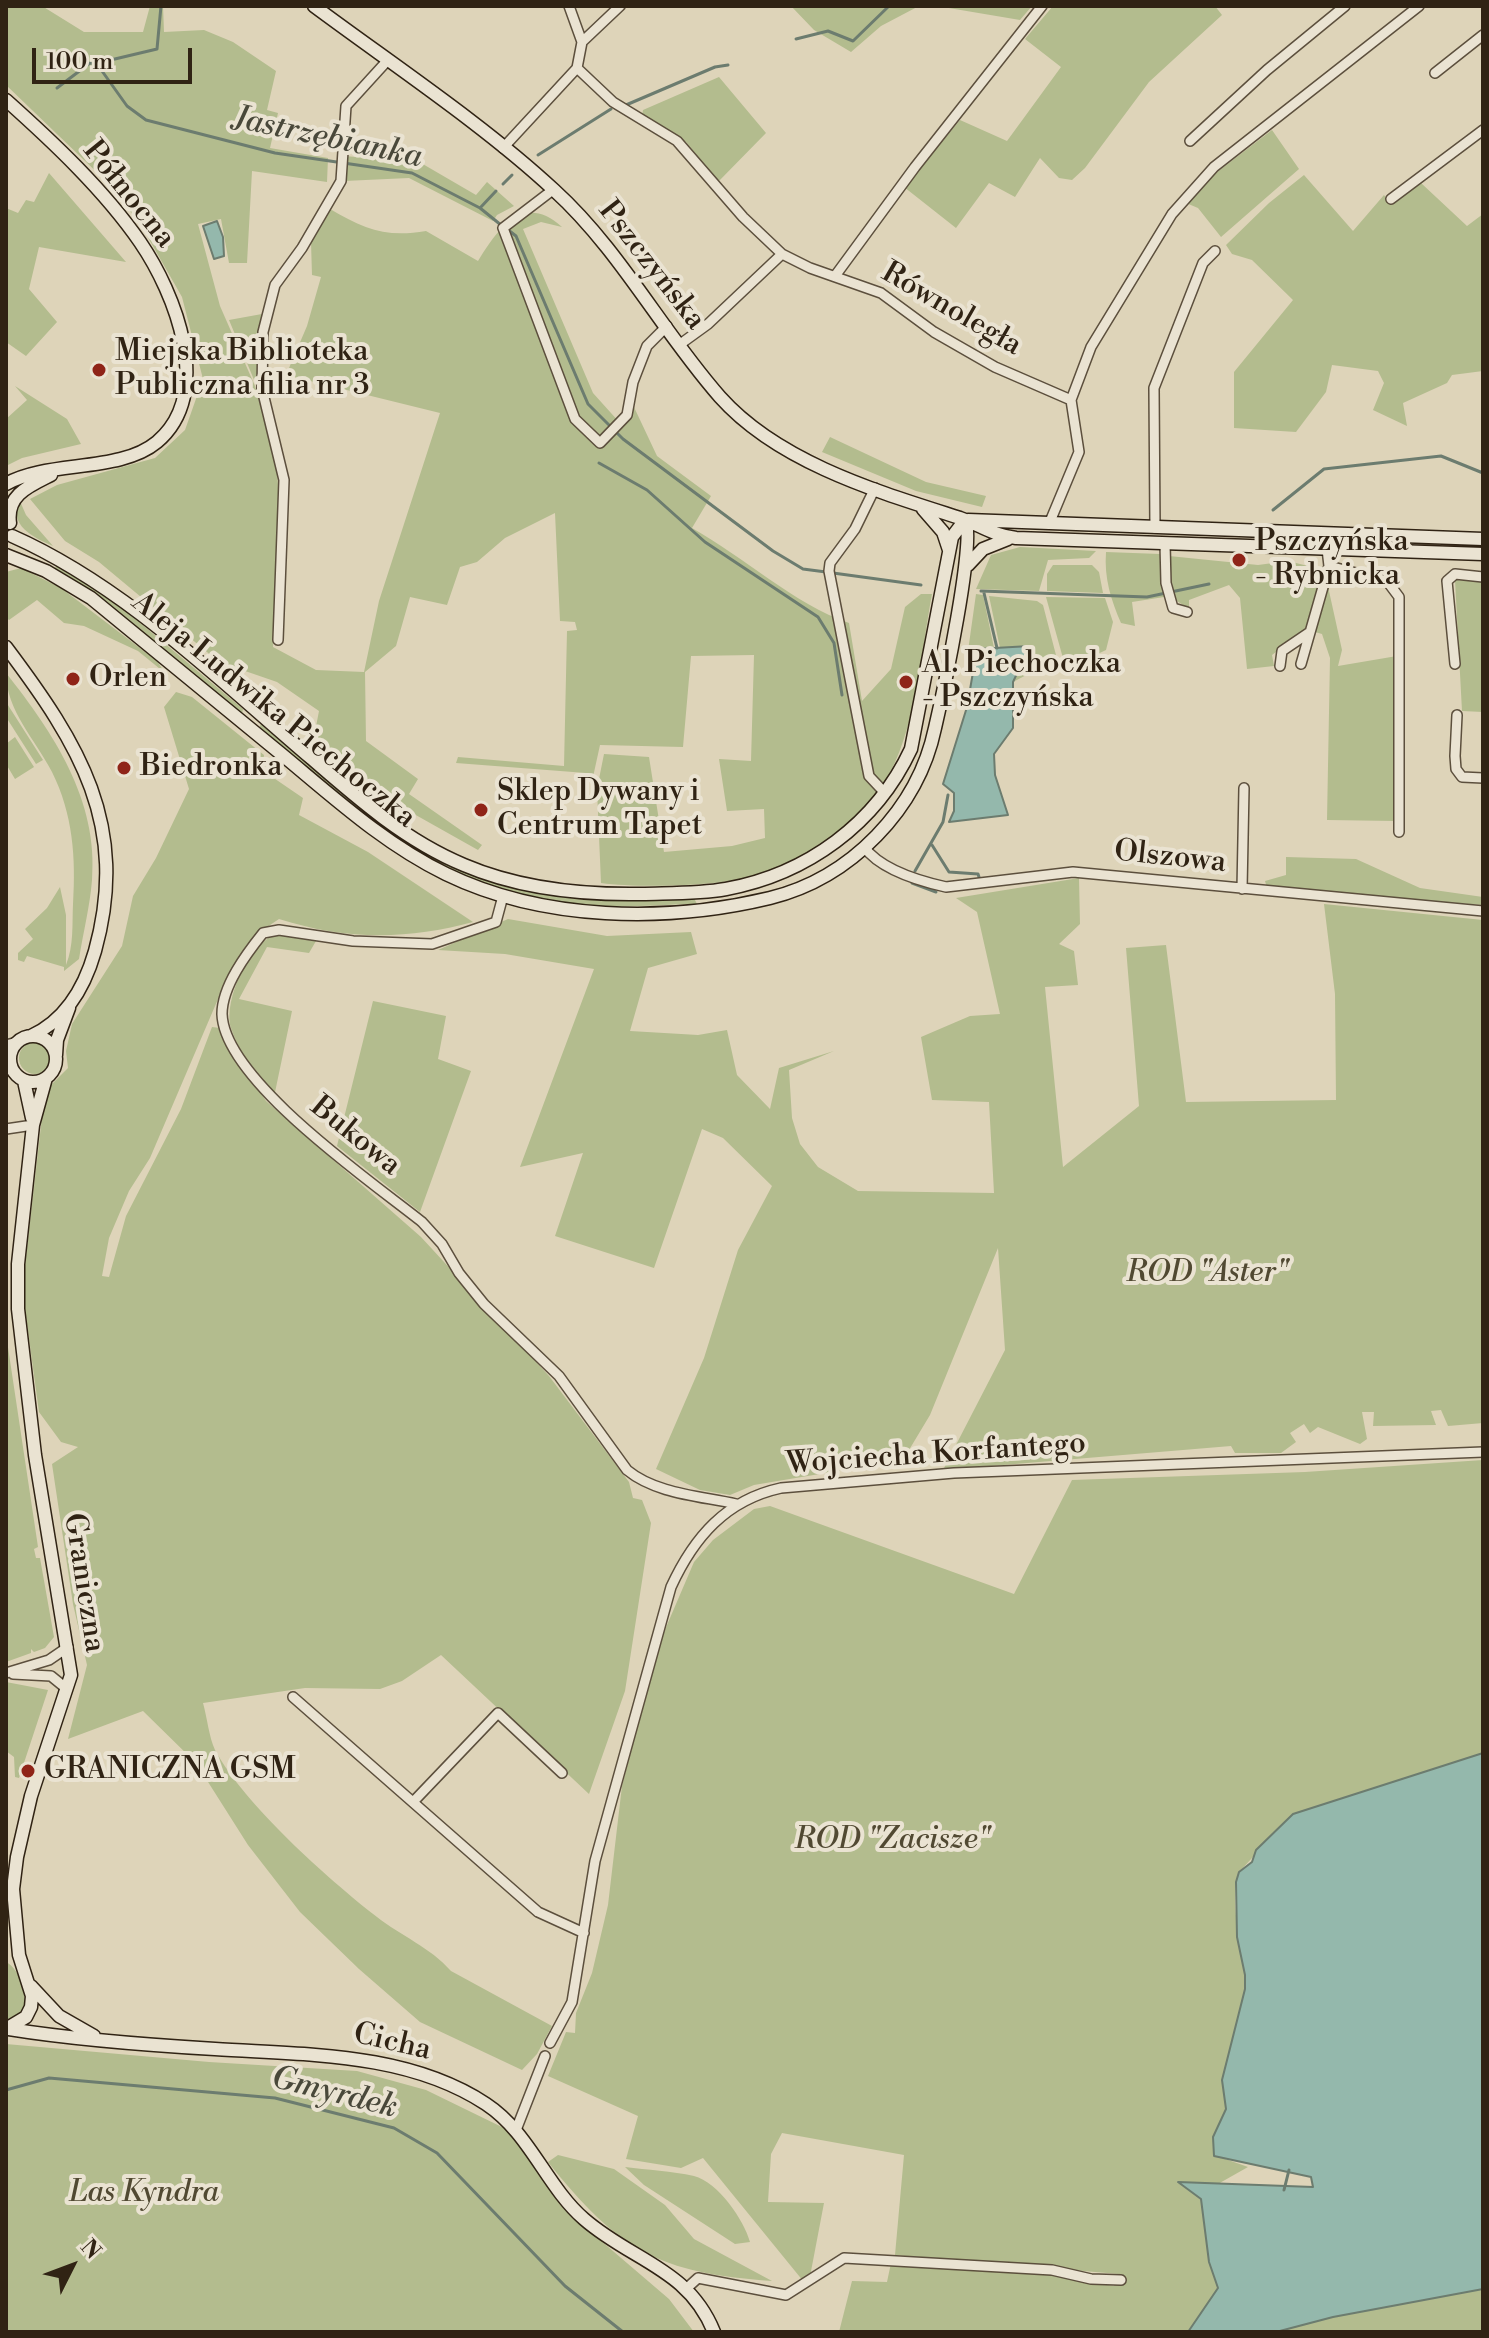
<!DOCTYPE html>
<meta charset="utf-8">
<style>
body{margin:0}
#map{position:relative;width:1489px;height:2338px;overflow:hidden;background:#ded4b9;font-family:"Libre Bodoni",serif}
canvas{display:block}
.frame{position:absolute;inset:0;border:8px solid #302314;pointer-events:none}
.north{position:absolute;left:32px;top:2226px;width:80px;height:80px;-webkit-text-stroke:6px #eae3d2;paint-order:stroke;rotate:48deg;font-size:22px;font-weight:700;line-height:32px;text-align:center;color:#302314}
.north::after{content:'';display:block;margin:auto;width:28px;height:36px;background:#302314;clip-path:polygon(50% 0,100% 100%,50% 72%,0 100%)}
.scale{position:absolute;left:32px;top:48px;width:160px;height:36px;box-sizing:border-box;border:4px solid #302314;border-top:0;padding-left:10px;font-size:24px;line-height:28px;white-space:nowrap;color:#302314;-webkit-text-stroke:6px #eae3d2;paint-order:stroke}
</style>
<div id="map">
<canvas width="1489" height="2338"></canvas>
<div class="frame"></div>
<div class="north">N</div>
<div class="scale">100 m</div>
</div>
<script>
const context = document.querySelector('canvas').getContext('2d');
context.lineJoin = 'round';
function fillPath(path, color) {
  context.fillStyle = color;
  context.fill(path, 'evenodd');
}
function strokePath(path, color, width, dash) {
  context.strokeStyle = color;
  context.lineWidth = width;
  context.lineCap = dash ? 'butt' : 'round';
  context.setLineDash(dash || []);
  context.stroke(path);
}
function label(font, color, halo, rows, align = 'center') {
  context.font = font + ' "Libre Bodoni",serif';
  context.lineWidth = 8;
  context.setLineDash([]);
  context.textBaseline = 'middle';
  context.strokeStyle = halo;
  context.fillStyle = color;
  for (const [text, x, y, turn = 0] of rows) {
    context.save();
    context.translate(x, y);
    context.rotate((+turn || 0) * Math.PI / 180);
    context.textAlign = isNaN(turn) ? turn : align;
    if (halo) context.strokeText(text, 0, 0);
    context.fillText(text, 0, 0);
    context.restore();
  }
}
const green = new Path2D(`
 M6 6H42L84 32H143L150 6H163L164 32 204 30 233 42 276 71 267 110 278 113 270 148 328 158 327 182 252 171 247 263H229L221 219 198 224 220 306 255 386 276 462 279 495 273 647 316 670 364 672 379 601 440 413 286 375 307 326 321 277 312 275 311 242 330 209C364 229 386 238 426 231L478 261C498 228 524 192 562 227L541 222 523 229 593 393 620 423 633 405 657 456 711 496 692 528C744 557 794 604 849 623L862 701 891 669 905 607 921 594H932C921 652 916 733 884 783 868 809 810 858 782 869 742 886 645 889 601 883L597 789 604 754 649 757 664 852 732 846 765 838 764 809 727 811 719 759 751 761 754 655 691 656 683 747 600 745 593 777 586 773 456 763 458 757 564 766 567 631 577 630 575 622 560 621 555 513 505 538 477 562 460 567 447 605 410 597 396 646 365 672 366 741 418 779 409 794 482 845 478 850 398 805 313 742 319 711 277 682 219 662 99 562 65 541 30 499 57 485 155 458 185 430 203 379 182 297 142 227 110 185 6 85Z
 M791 6H919L881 26 851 52 814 30Z
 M937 6H1032L1020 20Z
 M1053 6H1215L1222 15 1149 82 1085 168 1072 180 1059 178 1040 158 1015 197 989 183 956 228 904 187 960 120 1007 141 1061 67 1025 39Z
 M719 77 766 133 718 182 686 142 642 116 643 110Z
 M1272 130 1299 169 1221 237 1198 208 1186 203 1208 179Z
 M345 156 421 163 476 195 487 182 514 206 497 215 493 221 409 178 344 181Z
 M49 173 126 262 39 247 29 289 57 322 26 356 6 342V208L18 213 26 200 34 202Z
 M1304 175 1353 231 1384 195 1392 205 1421 183 1467 226 1483 214V371L1452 375 1447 383 1403 403 1407 426 1373 410 1384 383 1378 371 1332 365 1326 392 1296 432 1234 428V372L1293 300 1252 260 1232 254 1226 245 1269 203Z
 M262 314 257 387 229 320Z
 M15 386 67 419 81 444 22 458 6 466V419L27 400Z
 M830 437 926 482 986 496 982 507 916 491 822 452Z
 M19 499 26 515 53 546C33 537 8 526 19 499Z
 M1020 547 1096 551 1089 558 1048 560 1039 591 976 589 991 555Z
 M1106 552 1160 554 1164 597 1132 602 1135 626 1121 623C1111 600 1104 578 1106 552Z
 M1169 556 1258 565 1288 561 1320 569 1322 576 1305 630 1272 655 1274 666 1247 669 1240 598 1229 585 1189 600V609L1174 599Z
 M58 563 102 591 243 709 242 714 85 587 55 568Z
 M1053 565H1092L1099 572 1103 593 1047 591V574Z
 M21 568 61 588 157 661 165 673 138 651 84 626 64 623 37 600 9 620 6 617V572Z
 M1455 580 1483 581V712L1462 711Z
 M1327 582 1342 650 1338 666 1397 656 1396 821 1327 820 1330 658 1322 634 1315 632Z
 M976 594 983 595 994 648 968 651Z
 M989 596 1037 601 1043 605 1057 659 1013 682 1029 647 1000 648Z
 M1046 597 1105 598 1113 622 1106 650 1066 669Z
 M6 673C53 732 99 801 92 880 90 906 83 933 79 959L64 971V967L27 956 24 962 18 960V953L33 939 25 929 47 908 60 887 66 915V965C74 945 72 925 73 904 76 858 73 814 52 772 35 739 6 710 6 673Z
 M176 692 192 697 264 755 262 770 303 798 299 815 368 852 473 922C407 940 345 940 279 919 255 934 240 953 227 978L150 1158 129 1191 109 1238 102 1276 109 1277 126 1216 181 1109 212 1027 220 1028 266 1101 421 1237 549 1376 629 1482 633 1498 642 1500 651 1523 625 1691 589 1794 441 1655 402 1681 380 1689 305 1688 203 1703C207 1717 209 1737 215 1750 244 1804 328 1879 377 1917 401 1936 430 1947 451 1971L552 2026 537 2054 522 2070 420 2022 359 1969 300 1912 248 1845 196 1763 143 1711 68 1739 87 1665 73 1604 52 1464 78 1447 61 1442 39 1412 25 1309 24 1274 45 1091 68 1068 66 1051 72 1024 122 946 133 896 156 858 189 789 164 707Z
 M6 702 43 760 36 764 6 717Z
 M261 723C362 808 440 886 579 899 616 903 656 899 694 898L697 904C644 905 590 911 538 900 426 877 345 800 259 730Z
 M15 737 34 767 15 779 6 764V744Z
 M1286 857 1356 859 1420 888 1483 897V905L1267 888 1265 881 1286 875Z
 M1079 878 1080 924 1059 944 1074 951 1078 985 1045 987 1063 1167 1139 1106 1126 948 1166 945 1186 1102 1336 1100 1335 994 1324 904 1483 920V1423L1448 1426 1441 1410 1431 1411 1436 1425 1373 1426 1374 1412H1362L1367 1439 1360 1444 1318 1427 1310 1433 1304 1424 1290 1433 1296 1442 1281 1453H1235L1231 1446 943 1470 1005 1350 998 1248 930 1415 903 1460 754 1485 730 1495 700 1490 656 1469 704 1358 738 1250 772 1186 723 1138 702 1129 654 1268 555 1236 583 1153 520 1167 594 969 505 954 438 950 508 919 607 936 691 932 697 954 648 968 630 1031 698 1035 727 1030 737 1075 770 1109 779 1068 834 1051 789 1070 792 1118 800 1144 818 1167 858 1191 994 1193 989 1102 932 1100 921 1037 970 1016 1000 1014 977 912 956 898Z
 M278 933 316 941 309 953 267 947 239 999 292 1011 274 1097C258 1076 239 1054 231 1028 223 1000 250 942 278 933Z
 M373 1001 446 1016 438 1059 471 1071 420 1212 337 1146Z
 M19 1058a16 16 0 1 1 32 0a16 16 0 1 1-32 0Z
 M6 1334 38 1547 34 1549 36 1558H40L54 1637 45 1648 34 1652 31 1649V1653L6 1662Z
 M1483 1460V1753L1293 1814 1239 1872C1227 1904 1246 1956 1245 1990L1222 2080 1226 2109 1213 2137 1214 2155 1248 2167 1202 2193 1228 2286 1189 2332H839L852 2281 887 2282 891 2263 1050 2275 1114 2286 1119 2274 895 2255 904 2155 782 2133 771 2154 768 2202 824 2203 808 2287 703 2158 681 2168 626 2159 638 2116 548 2076 566 2032 575 2033 576 2013 592 1973 608 1905 622 1786 634 1740 664 1632 694 1562 713 1540 754 1509 770 1506 1014 1594 1072 1480 1305 1472Z
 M6 1682 48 1690 19 1778 15 1777 14 1757 6 1751Z
 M6 1962C20 1969 30 1998 22 2012L6 2022Z
 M6 2044 209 2062 357 2071 426 2090 508 2130 540 2169 565 2210 669 2299 694 2332H6Z
 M558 2155 614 2169 665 2205 694 2239 772 2281C659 2273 619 2251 548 2162Z
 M625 2167C647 2170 672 2171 694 2176 718 2182 744 2220 750 2242L735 2244 644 2185Z
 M1483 2289V2332H1234Z`);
const water = new Path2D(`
 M217 221 223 237 224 256 214 259 203 226Z
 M1030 646 1013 682V728L994 754 995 775 1008 815 949 822 954 811V793L943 784 967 707 977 649Z
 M1483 1753V2289L1333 2317 1276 2332H1188L1218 2288 1209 2262 1201 2199 1178 2182 1313 2187 1311 2177 1214 2156 1213 2137 1226 2109 1222 2080 1245 1989V1975L1237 1937 1236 1882 1239 1872 1252 1862 1256 1850 1293 1814Z`);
const stream = new Path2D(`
 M796 39 828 31 853 41 889 6
 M98 63 157 49 161 6
 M57 88 90 63 97 64 127 106 146 120 275 153 412 173 480 208 501 225
 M626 105 715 67 728 65
 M538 155 611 109
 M503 184 512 175
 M480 208 496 191
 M507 229 516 236 588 404 623 439 773 551 803 569 826 572
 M599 463 647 490 705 542 818 617 834 643 842 695
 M1273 510 1324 469 1441 456 1483 473
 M833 573 921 585
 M981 591 1147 597 1209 584
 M984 593 997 648
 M932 845 949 872 978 874 979 877
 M915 871 943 822 948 795
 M912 883 936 892
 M6 2090 49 2078 275 2098 394 2128 437 2153 565 2286 623 2332
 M1284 2190 1289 2170`);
const street = new Path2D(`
 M569 6 582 42 577 68 613 102 677 141 743 217 782 254 810 268 881 293 934 332 995 367 1071 400 1079 452 1049 524
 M582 42 620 6
 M1435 73 1483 35
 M1190 141 1267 70 1345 6
 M503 148 577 68
 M554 189 503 228 575 419 600 443 627 415 633 382 647 346 667 326
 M1391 199 1483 130
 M835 276 915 167 1042 6
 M679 345 708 324 782 254
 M1071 400 1091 347 1172 214 1214 167 1419 6
 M875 488 855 529 830 563 829 571 869 776 884 792
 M1155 528 1154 388 1203 263 1215 251
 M1165 544 1166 583 1173 608 1187 612
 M1327 549 1329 566 1387 581 1399 597V832
 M278 640 284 480 262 389 263 332 275 285 302 248 341 181 346 106 387 61
 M1301 664 1329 566
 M1455 664 1447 581 1455 574 1483 577
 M1280 666 1282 651 1310 632
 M1457 715 1455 756 1456 769 1462 777 1483 778
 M864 847C881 870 919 881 946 887L1073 872 1483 911
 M1242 889 1244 788
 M503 896 496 922 432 944 353 941 279 930 263 933C247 953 222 986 222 1014 224 1080 372 1182 422 1222L442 1244 459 1273 484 1304 559 1376 627 1470C656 1494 701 1496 736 1504
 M6 1045 17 1042
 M6 1061 9 1063
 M6 1129 33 1125
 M6 1673 49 1660 68 1647
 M13 1674 51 1676 67 1689
 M293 1697 538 1912 584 1933
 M413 1802 498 1713 562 1773
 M550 2043 572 2002 595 1861 671 1587C694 1537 726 1500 781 1488L954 1473 1483 1452
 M516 2130 545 2056
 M687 2288 698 2278 786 2295 844 2258 1052 2270 1091 2279 1121 2280`);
const secondary = new Path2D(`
 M314 6C392 64 484 125 554 190 620 250 661 330 720 397 779 463 879 492 960 518 983 526 989 534 1016 538L1483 554
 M6 100C53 142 104 190 140 242 175 293 215 393 157 442 120 473 48 460 6 484
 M923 509 943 532 949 550
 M968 520 1483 539
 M10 523C6 495 29 486 51 475
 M12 536C125 586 218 679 311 758 358 799 406 841 464 865 520 889 581 895 641 894 669 893 698 894 726 889 807 874 876 824 911 749L952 537 965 520
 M6 555 46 571 91 598C154 649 217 701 280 753 332 796 384 844 446 874 543 921 666 923 770 898 851 878 918 809 935 728 942 698 977 536 965 520
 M968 565 983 549 1008 539
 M6 647C79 744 130 825 95 951 85 986 66 1020 31 1036
 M10 1059a23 23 0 1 1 46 0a23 23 0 1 1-46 0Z
 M56 1055 57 1040 69 1008
 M24 1081 32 1118
 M31 1986 59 2016 94 2036
 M6 2029 26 2017 31 2007 32 1996 19 1955 13 1889 17 1857 31 1796 71 1675 35 1455 18 1309V1264L33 1125 46 1078
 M9 2029C77 2040 147 2045 215 2049 305 2055 407 2052 486 2104 530 2133 546 2186 584 2219 632 2261 688 2268 714 2332`);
const markers = [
 [99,370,8,"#8f2418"],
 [1239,560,8,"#8f2418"],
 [73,679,8,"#8f2418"],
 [906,682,8,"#8f2418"],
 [124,768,8,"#8f2418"],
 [481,810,8,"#8f2418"],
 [28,1771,8,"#8f2418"]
];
const streetNames = [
 ["Północna",128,195,51],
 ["Pszczyńska",651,266,52],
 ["Równoległa",951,310,30],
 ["Aleja Ludwika Piechoczka",273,711,39],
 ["Olszowa",1170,858,6],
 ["Bukowa",355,1137,39],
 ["Wojciecha Korfantego",936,1455,-4],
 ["Graniczna",83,1583,81],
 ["Cicha",392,2043,13]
];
const poiNames = [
 ["Miejska Biblioteka",115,353],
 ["Publiczna filia nr 3",115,387],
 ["Pszczyńska",1255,543],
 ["- Rybnicka",1255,577],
 ["Al. Piechoczka",922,665],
 ["- Pszczyńska",922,699],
 ["Orlen",89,679],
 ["Biedronka",140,768],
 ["Sklep Dywany i",497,793],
 ["Centrum Tapet",497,827],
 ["GRANICZNA GSM",44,1771]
];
const parkNames = [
 ["ROD \"Aster\"",1207,1274],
 ["ROD \"Zacisze\"",892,1841],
 ["Las Kyndra",144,2194]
];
const waterNames = [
 ["Jastrzębianka",328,139,12],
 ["Gmyrdek",334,2094,14]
];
fillPath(green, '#b3bc8e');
fillPath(water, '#94b8ac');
strokePath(water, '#6c7c6f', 2);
strokePath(stream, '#6c7c6f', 3);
strokePath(street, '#5c4f3d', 12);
strokePath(secondary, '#302314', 15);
strokePath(street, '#eae3d2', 9);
strokePath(secondary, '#eae3d2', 12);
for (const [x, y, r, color] of markers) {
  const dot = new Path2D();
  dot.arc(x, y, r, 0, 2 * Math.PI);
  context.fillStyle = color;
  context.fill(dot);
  strokePath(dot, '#eae3d2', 3);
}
label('30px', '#302314', '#eae3d2', streetNames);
label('30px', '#302314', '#eae3d2', poiNames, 'left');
label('italic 30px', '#514932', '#eae3d2', parkNames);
label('italic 32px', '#49483a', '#eae3d2', waterNames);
</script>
